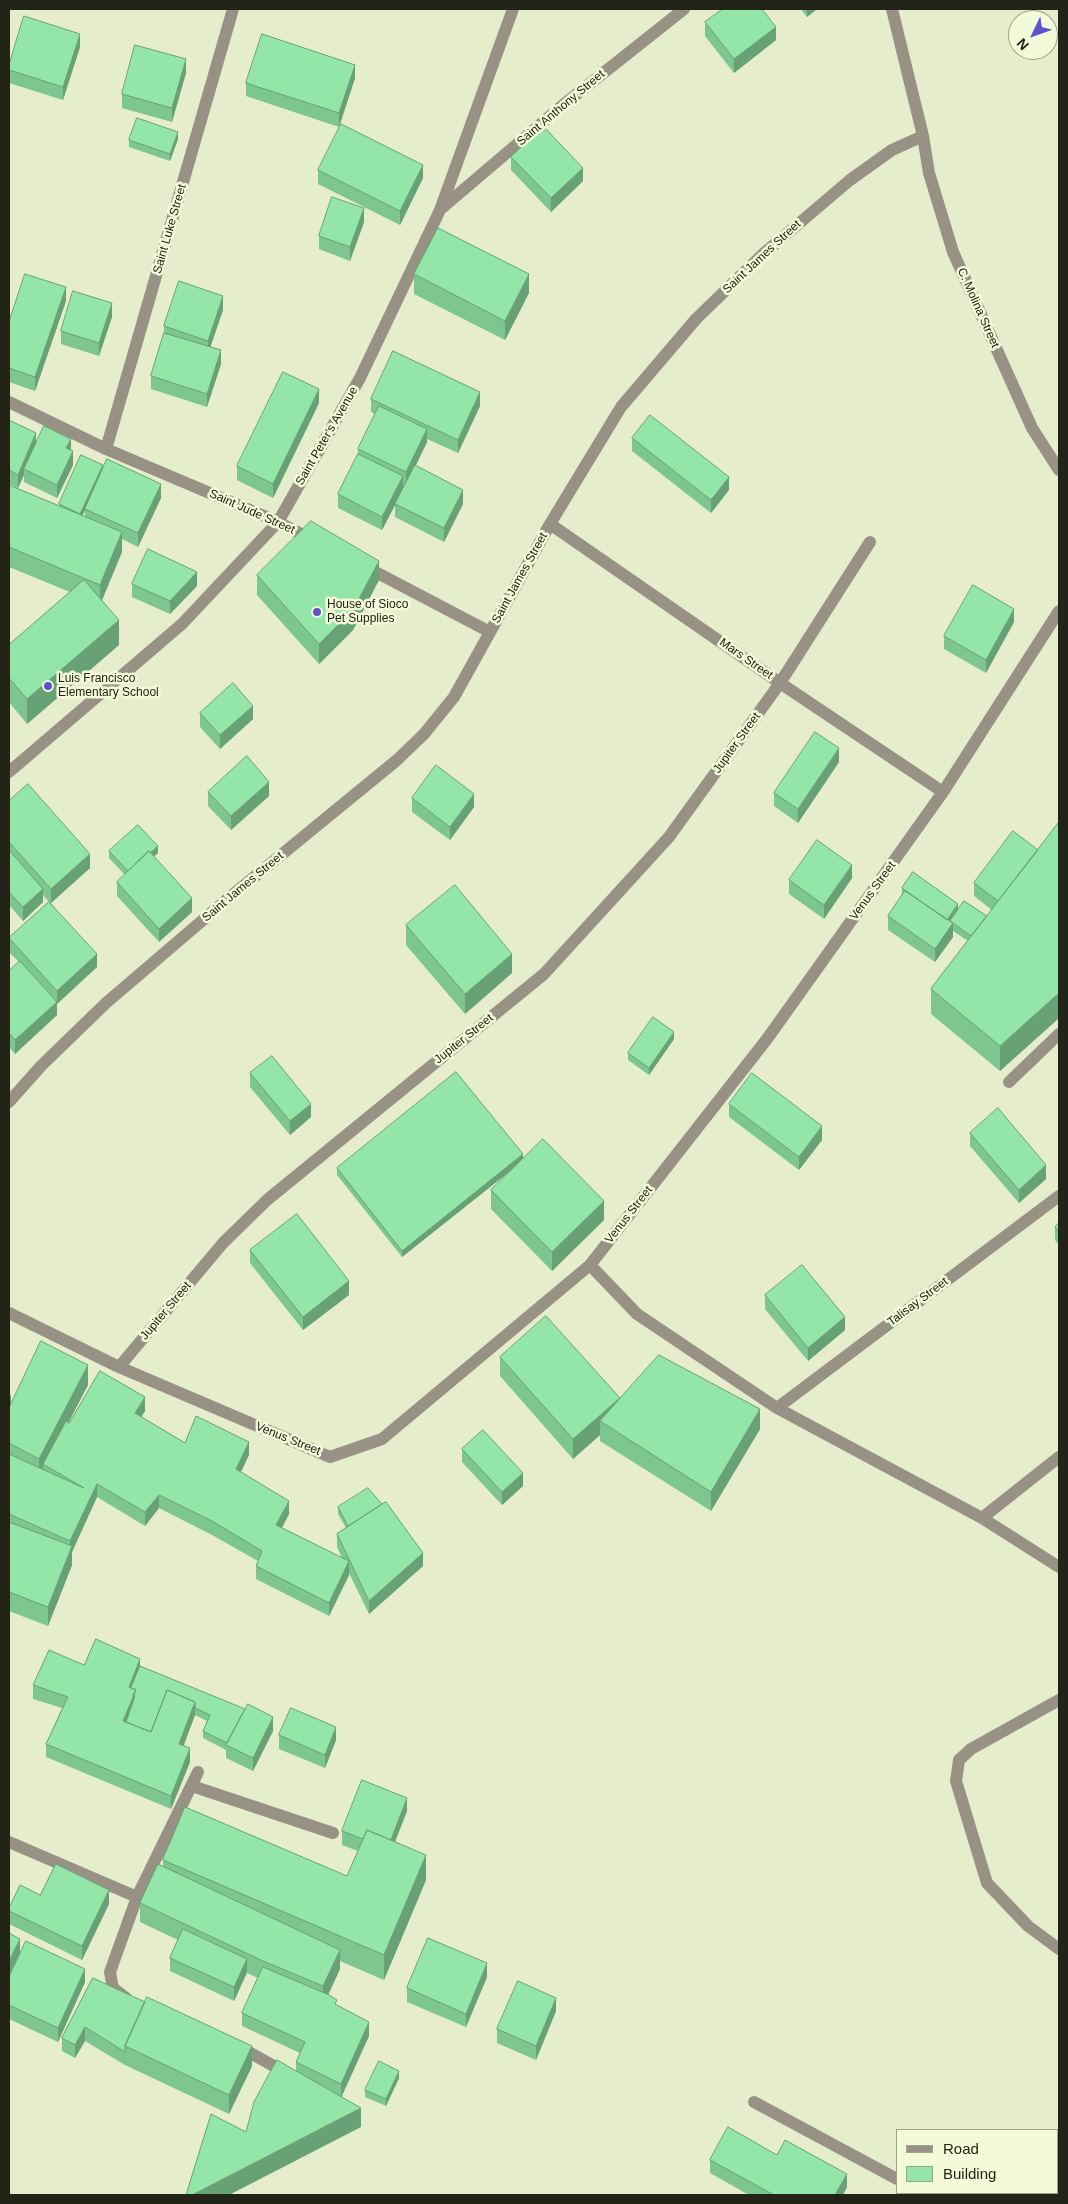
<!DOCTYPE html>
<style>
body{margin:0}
#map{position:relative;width:1068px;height:2204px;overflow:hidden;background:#e5edcc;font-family:Helvetica,sans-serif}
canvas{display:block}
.frame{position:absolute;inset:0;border:10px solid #212417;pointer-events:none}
.legend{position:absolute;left:896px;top:2129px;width:162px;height:65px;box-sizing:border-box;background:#f3fad9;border:1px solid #9fa48b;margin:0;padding:6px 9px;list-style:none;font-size:15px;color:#212417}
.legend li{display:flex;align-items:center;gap:10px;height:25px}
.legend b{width:25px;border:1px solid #9fa48b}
.north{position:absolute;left:1008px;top:10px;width:50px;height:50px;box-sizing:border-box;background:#f3fad9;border:1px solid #9fa48b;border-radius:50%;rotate:228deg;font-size:14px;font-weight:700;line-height:20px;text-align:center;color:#212417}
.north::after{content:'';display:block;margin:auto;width:18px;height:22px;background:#5e52cb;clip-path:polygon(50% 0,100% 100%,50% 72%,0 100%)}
</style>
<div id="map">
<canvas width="1068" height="2204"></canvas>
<div class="frame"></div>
<ul class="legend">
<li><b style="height:6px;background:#989285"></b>Road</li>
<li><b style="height:14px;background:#93e6a7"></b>Building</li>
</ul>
<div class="north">N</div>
</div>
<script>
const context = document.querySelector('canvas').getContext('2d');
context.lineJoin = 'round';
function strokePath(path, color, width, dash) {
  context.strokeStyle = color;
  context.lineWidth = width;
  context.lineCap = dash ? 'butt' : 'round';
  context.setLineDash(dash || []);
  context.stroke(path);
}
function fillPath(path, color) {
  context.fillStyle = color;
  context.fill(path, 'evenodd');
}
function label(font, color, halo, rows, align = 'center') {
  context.font = font + ' Helvetica,sans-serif';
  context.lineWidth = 5;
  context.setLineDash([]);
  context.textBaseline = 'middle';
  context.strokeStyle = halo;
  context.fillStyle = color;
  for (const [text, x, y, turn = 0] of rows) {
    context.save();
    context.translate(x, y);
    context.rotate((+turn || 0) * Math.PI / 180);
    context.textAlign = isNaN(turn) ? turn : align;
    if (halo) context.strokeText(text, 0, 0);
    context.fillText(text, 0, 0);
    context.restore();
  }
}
const minor = new Path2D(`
 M892 9 923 136 929 173 953 252 1032 428 1059 470
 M442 208 563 105 684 9
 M9 402 106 449 278 522 315 541
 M106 449 233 9
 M550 524 780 683 943 792
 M366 567 490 632
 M9 772 182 624 278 522 360 378 440 210 513 9
 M1009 1082 1059 1034
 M9 1102 41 1066 106 1003 231 896 397 760 424 734 454 697 550 524 621 407 696 319 763 254 850 180 892 150 923 136
 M590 1265 637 1314 777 1408 982 1518 1059 1567
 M9 1313 119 1367 330 1457 382 1439 590 1265 767 1039 943 792 1059 611
 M119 1367 223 1243 267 1200 544 974 669 837 780 683 870 542
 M777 1408 1059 1196
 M982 1518 1059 1457
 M1059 1700 971 1749 959 1760 956 1781 987 1883 1028 1926 1059 1949
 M192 1786 333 1833
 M9 1842 137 1897
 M126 1998 113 1988 110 1972 137 1897 198 1772
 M238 2046 288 2074
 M754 2102 897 2179
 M923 2193 928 2195`);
const wall = new Path2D(`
 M801 9H817L807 17Z
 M705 22 776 40 734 73 705 36Z
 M80 47 63 100 9 83V65Z
 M186 73 172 122 122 108V94Z
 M355 78 339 127 246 96V83Z
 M178 139 170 161 129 147V140Z
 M511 157 583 181 551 212 511 170Z
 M318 170 423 178 400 225 318 184Z
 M364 222 350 261 319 249V236Z
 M414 274 529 293 505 340 414 294Z
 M66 301 35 391 9 382V322Z
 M223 310 210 347 221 364 207 407 151 389V376L164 334V326Z
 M112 317 99 356 61 344V331Z
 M371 399 480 406 458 453 427 439V442L415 466 463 504 444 542 395 517V505L382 530 338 508V494L358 455V449L375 414 371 412Z
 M319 403 273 498 237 480V466Z
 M9 420 36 442 71 450 73 465 57 498 24 482V475L18 488 9 484Z
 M632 438 729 490 711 513 632 451Z
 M103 470 161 498 138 547 122 539V552L102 600 119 645 27 724 9 702V645L70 592 9 567V485L59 506V504ZM85 510V517L82 516Z
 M257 575 379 580 353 630 319 664 257 595Z
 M132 584 197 586 170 614 132 597Z
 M1014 622 986 673 944 649V636Z
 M200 713 253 719 220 749 200 727Z
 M839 762 798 823 774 806V793Z
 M208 792 269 796 231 830 208 806Z
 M412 798 474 807 450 840 412 812Z
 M9 801 90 868 51 903 97 967 57 1004V1015L15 1054 9 1047V971L19 962 9 952V938L49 902 43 895V902L23 921 9 905Z
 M1059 822V1018L1000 1071 931 1014V989L968 941 953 931V937L935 962 888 930V916L902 896V888L958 910 987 916 992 910 974 896V883L1038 850Z
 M109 851 158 853 154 856 192 912 159 942 117 896V882L125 875 109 858Z
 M852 878 824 919 789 894V880Z
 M406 925 512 973 465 1014 406 945Z
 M674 1039 649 1075 628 1060V1053Z
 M250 1073 311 1117 290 1135 250 1087Z
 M729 1104 822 1140 799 1170 729 1117Z
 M970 1133 1046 1179 1019 1203 970 1146Z
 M523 1159 604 1220 552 1271 491 1209V1190L511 1170 402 1257 337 1175V1168Z
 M1059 1223V1245L1055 1240V1227Z
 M250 1250 349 1295 303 1330 250 1263Z
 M765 1295 845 1330 808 1361 765 1309Z
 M500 1357 620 1398 760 1429 711 1511 600 1441V1435L573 1459 500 1376Z
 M88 1385 68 1423H69L145 1411 141 1417 185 1443 249 1455 241 1472 289 1514 282 1528 342 1558 337 1547V1534L346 1528 338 1514V1507L423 1566 369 1614 349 1573V1575L329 1616 256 1579V1566L258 1561 212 1535 159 1508 145 1526 97 1497 72 1552V1565L48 1626 9 1611V1392L11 1403Z
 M462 1449 523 1486 502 1505 462 1462Z
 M84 1665 140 1666 273 1731 253 1771 226 1758V1750L203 1738V1731L207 1721 195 1715 184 1745 190 1762 171 1809 46 1757V1744L62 1708 33 1699V1685Z
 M279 1735 336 1740 325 1768 279 1749Z
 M407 1811 395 1842 426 1880 384 1980 340 1961V1969L328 1995 337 2006 369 2036 341 2097 361 2127 246 2132 296 2071V2062L300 2053 242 2026V2013L258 1978 247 1973 234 2001 170 1971V1958L178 1940 140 1922V1903L163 1867V1860L347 1876 358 1851 342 1845V1831Z
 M40 1895 109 1904 82 1960 9 1924V1908Z
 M20 1953 85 1982 58 2042 9 2019V1977Z
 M487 1977 466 2027 407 2002V1988Z
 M93 1978 252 2066 229 2114 125 2065 85 2041 75 2058 62 2051V2038Z
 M556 2011 536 2060 497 2043V2029Z
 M399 2078 386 2106 365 2097V2090Z
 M777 2155 847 2187 843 2195H749L710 2173V2160Z`);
const shadedWall = new Path2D(`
 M807 9H817L807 17Z
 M776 27V40L734 73V59Z
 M80 34V47L63 100V87Z
 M186 59V73L172 122V108Z
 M355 65V78L339 127V113Z
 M178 132V139L170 161V154Z
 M423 165V178L400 225V211Z
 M583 168V181L551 212V198Z
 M364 208V222L350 261V247Z
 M529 274V293L505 340V321Z
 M66 287V301L35 391V377Z
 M223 296V310L208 354V341Z
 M112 303V317L99 356V343Z
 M221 350V364L207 407V394Z
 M319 389V403L273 498V484Z
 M480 392V406L458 453V440Z
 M427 429V442L406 486V472Z
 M36 433V446L24 469V475L18 488V475Z
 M71 439V452L66 448Z
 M73 451V465L57 498V485Z
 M103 465V472L80 521V514Z
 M403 476V490L382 530V517Z
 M729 477V490L711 513V500Z
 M161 484V498L138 547V533Z
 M463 490V504L444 542V528Z
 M122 532V552L100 605V585Z
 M379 561V580L353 630 319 664V644Z
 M197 572V586L170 614V601Z
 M1014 609V622L986 673V660Z
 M119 620V645L27 724V699Z
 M253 706V719L220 749V735Z
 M839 748V762L798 823V809Z
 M269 782V796L231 830V816Z
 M474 794V807L450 840V827Z
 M158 846V853L129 879V872Z
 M90 854V868L51 903V889Z
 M852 865V878L824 919V905Z
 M43 889V902L23 921V907Z
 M192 898V912L159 942V929Z
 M958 904V911L950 922 947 920Z
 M953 923V937L935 962V949Z
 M97 954V967L57 1004V1015L15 1054V1040L57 1002V991Z
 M512 954V973L465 1014V994Z
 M1059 993V1018L1000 1071V1046Z
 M674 1032V1039L649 1075V1068Z
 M311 1104V1117L290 1135V1121Z
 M822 1126V1140L799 1170V1157Z
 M523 1154V1161L402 1257V1251Z
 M1046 1165V1179L1019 1203V1190Z
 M604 1201V1220L552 1271V1252Z
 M349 1281V1295L303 1330V1317Z
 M845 1317V1330L808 1361V1348Z
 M88 1365V1385L46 1466 43 1464V1472L39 1479V1459Z
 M11 1394V1408L9 1411V1398Z
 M145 1397V1411L135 1426V1413Z
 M620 1398V1417L600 1421V1435L573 1459V1439Z
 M760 1409V1429L711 1511V1492Z
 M249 1442V1455L236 1482V1469Z
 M523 1473V1486L502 1505V1492Z
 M97 1484V1497L72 1552V1565L48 1626V1607L70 1549V1541Z
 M159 1495V1508L145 1526V1512Z
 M289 1501V1514L276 1538V1525Z
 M423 1553V1566L369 1614V1601Z
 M349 1561V1575L329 1616V1603Z
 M140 1659V1673L131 1694 129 1687Z
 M136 1690V1703L126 1729 123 1721Z
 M195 1702V1715L179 1757V1744Z
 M273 1717V1731L253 1771V1758Z
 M336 1727V1740L325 1768V1755Z
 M190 1748V1762L171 1809V1796Z
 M407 1798V1811L387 1862V1849Z
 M426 1855V1880L384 1980V1955Z
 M109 1890V1904L82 1960V1946Z
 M20 1939V1953L9 1975V1961Z
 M340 1950V1969L323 2006V1986Z
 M247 1959V1972L234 2001V1987Z
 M487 1963V1977L466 2027V2014Z
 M85 1969V1982L58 2042V2028Z
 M556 1998V2011L536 2060V2046Z
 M369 2022V2036L341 2098V2084Z
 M85 2027V2041L75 2058V2045Z
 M252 2046V2066L229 2114V2095Z
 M399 2071V2078L386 2106V2099Z
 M361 2108V2127L229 2195H192Z
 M847 2174V2187L843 2195H835Z`);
const building = new Path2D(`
 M723 9H762L776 27 734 59 705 22Z
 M24 16 80 34 63 87 9 70V65Z
 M262 34 355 65 339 113 246 83Z
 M135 45 186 59 172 108 122 94Z
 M137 118 178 132 170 154 129 140Z
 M341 124 423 165 400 211 318 170Z
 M543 126 583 168 551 198 511 157Z
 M332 197 364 208 350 247 319 236Z
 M438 228 529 274 505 321 414 274Z
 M25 274 66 287 35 377 9 368V322Z
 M179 281 223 296 208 341 164 326Z
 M73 291 112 303 99 343 61 331Z
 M164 333 221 350 207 394 151 376Z
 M393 351 480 392 458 440 371 399Z
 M283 372 319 389 273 484 237 466Z
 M379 406 427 429 406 472 358 449Z
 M650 415 729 477 711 500 632 438Z
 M9 420 36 433 18 475 9 470Z
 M44 426 71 439 66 448 73 451 57 485 24 469Z
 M358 454 403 476 382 517 338 494Z
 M81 455 103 465 80 514 59 504Z
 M107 459 161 484 138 533 85 509Z
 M415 465 463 490 444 528 395 504Z
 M9 485 122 532 100 585 9 547Z
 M311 521 379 561 353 610 319 644 257 575Z
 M148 549 197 572 170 601 132 584Z
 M84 580 119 620 27 699 9 678V645Z
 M973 585 1014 609 986 660 944 636Z
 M233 683 253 706 220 735 200 713Z
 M815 732 839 748 798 809 774 793Z
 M247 756 269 782 231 816 208 792Z
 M436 765 474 794 450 827 412 798Z
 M28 784 90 854 51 889 9 842V801Z
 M1059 822V993L1000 1046 931 989Z
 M138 825 158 846 150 853 149 851 128 871 109 851Z
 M1013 831 1038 850 998 901 974 883Z
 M817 840 852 865 824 905 789 880Z
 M9 850 43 889 23 907 9 892Z
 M149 851 192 898 159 929 117 882Z
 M913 872 958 904 947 920 902 888Z
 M455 885 512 954 465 994 406 925Z
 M905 891 953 923 935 949 888 916Z
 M964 901 987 916 971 936 950 921Z
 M49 902 97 954 57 991 9 938Z
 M20 961 57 1002 15 1040 9 1033V971Z
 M653 1017 674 1032 649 1068 628 1053Z
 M272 1056 311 1104 290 1121 250 1073Z
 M456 1072 523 1154 402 1251 337 1168Z
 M752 1073 822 1126 799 1157 729 1104Z
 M998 1108 1046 1165 1019 1190 970 1133Z
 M543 1139 604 1201 552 1252 491 1190Z
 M297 1214 349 1281 303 1317 250 1250Z
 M1059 1223V1232L1055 1227Z
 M802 1265 845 1317 808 1348 765 1295Z
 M546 1316 620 1398 573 1439 500 1357Z
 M41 1341 88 1365 39 1459 9 1443V1408Z
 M659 1355 760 1409 711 1492 600 1421Z
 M100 1371 145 1397 135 1413 185 1443 196 1416 249 1442 236 1469 289 1501 276 1525 349 1561 329 1603 256 1566 262 1551 212 1521 159 1495 145 1512 97 1484 70 1541 9 1514V1454L84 1488 43 1464 66 1421 69 1423Z
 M483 1430 523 1473 502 1492 462 1449Z
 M368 1488 382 1504 348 1526 338 1507Z
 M386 1502 423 1553 369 1601 337 1534Z
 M9 1522 72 1546 48 1607 9 1592Z
 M96 1639 140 1659 129 1687 136 1690 123 1721 151 1732 167 1690 195 1702 179 1744 190 1748 171 1796 46 1744 68 1697 33 1685 49 1650 84 1665Z
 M140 1666 245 1709 227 1743 203 1731 210 1715 195 1708V1702L167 1690 151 1732 126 1722 135 1696 133 1695 136 1690 131 1688Z
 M248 1704 273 1717 253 1758 226 1745Z
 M291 1708 336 1727 325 1755 279 1735Z
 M362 1780 407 1798 391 1840 367 1830 363 1839 342 1831Z
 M185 1807 347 1876 367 1830 426 1855 384 1955 163 1860Z
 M56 1864 109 1890 82 1946 9 1911V1908L20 1885 40 1895Z
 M158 1864 340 1950 323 1986 263 1961 140 1903Z
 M183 1929 247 1959 234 1987 170 1958Z
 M9 1933 20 1939 9 1961Z
 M428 1938 487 1963 466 2014 407 1988Z
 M26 1941 85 1969 58 2028 9 2005V1977Z
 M263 1967 327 1994 337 2000 335 2004 369 2022 341 2084 296 2062 305 2042 242 2013Z
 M93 1978 145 2002 125 2046V2052L85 2027 75 2045 62 2038Z
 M518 1981 556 1998 536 2046 497 2029Z
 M147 1997 252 2046 229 2095 125 2046Z
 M277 2060 361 2108 192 2195H186L211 2114 246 2132 254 2102Z
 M379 2061 399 2071 386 2099 365 2090Z
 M728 2127 777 2155 785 2140 847 2174 835 2195H774L710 2160Z`);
const markers = [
 [317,612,5,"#5e52cb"],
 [48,686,5,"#5e52cb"]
];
const streetNames = [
 ["Saint Anthony Street",561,108,-40],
 ["Saint Luke Street",170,229,-74],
 ["Saint James Street",762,257,-43],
 ["C. Molina Street",978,308,66],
 ["Saint Peter's Avenue",327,436,-60],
 ["Saint Jude Street",252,512,24],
 ["Saint James Street",520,578,-61],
 ["Mars Street",746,659,35],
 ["Jupiter Street",737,743,-54],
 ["Saint James Street",243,887,-40],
 ["Venus Street",873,891,-54],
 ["Jupiter Street",464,1039,-39],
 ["Venus Street",629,1215,-52],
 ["Talisay Street",918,1302,-37],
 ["Jupiter Street",166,1311,-50],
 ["Venus Street",288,1439,22]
];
const poiNames = [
 ["House of Sioco",327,605],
 ["Pet Supplies",327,619],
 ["Luis Francisco",58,679],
 ["Elementary School",58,693]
];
strokePath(minor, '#989285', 12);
fillPath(wall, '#7ec690');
fillPath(shadedWall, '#67a175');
fillPath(building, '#93e6a7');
strokePath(building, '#67a175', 1);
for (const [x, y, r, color] of markers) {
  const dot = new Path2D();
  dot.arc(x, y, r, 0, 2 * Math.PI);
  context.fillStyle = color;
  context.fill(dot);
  strokePath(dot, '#f3fad9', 2);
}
label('12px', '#212417', '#f3fad9', streetNames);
label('12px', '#212417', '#f3fad9', poiNames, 'left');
</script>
